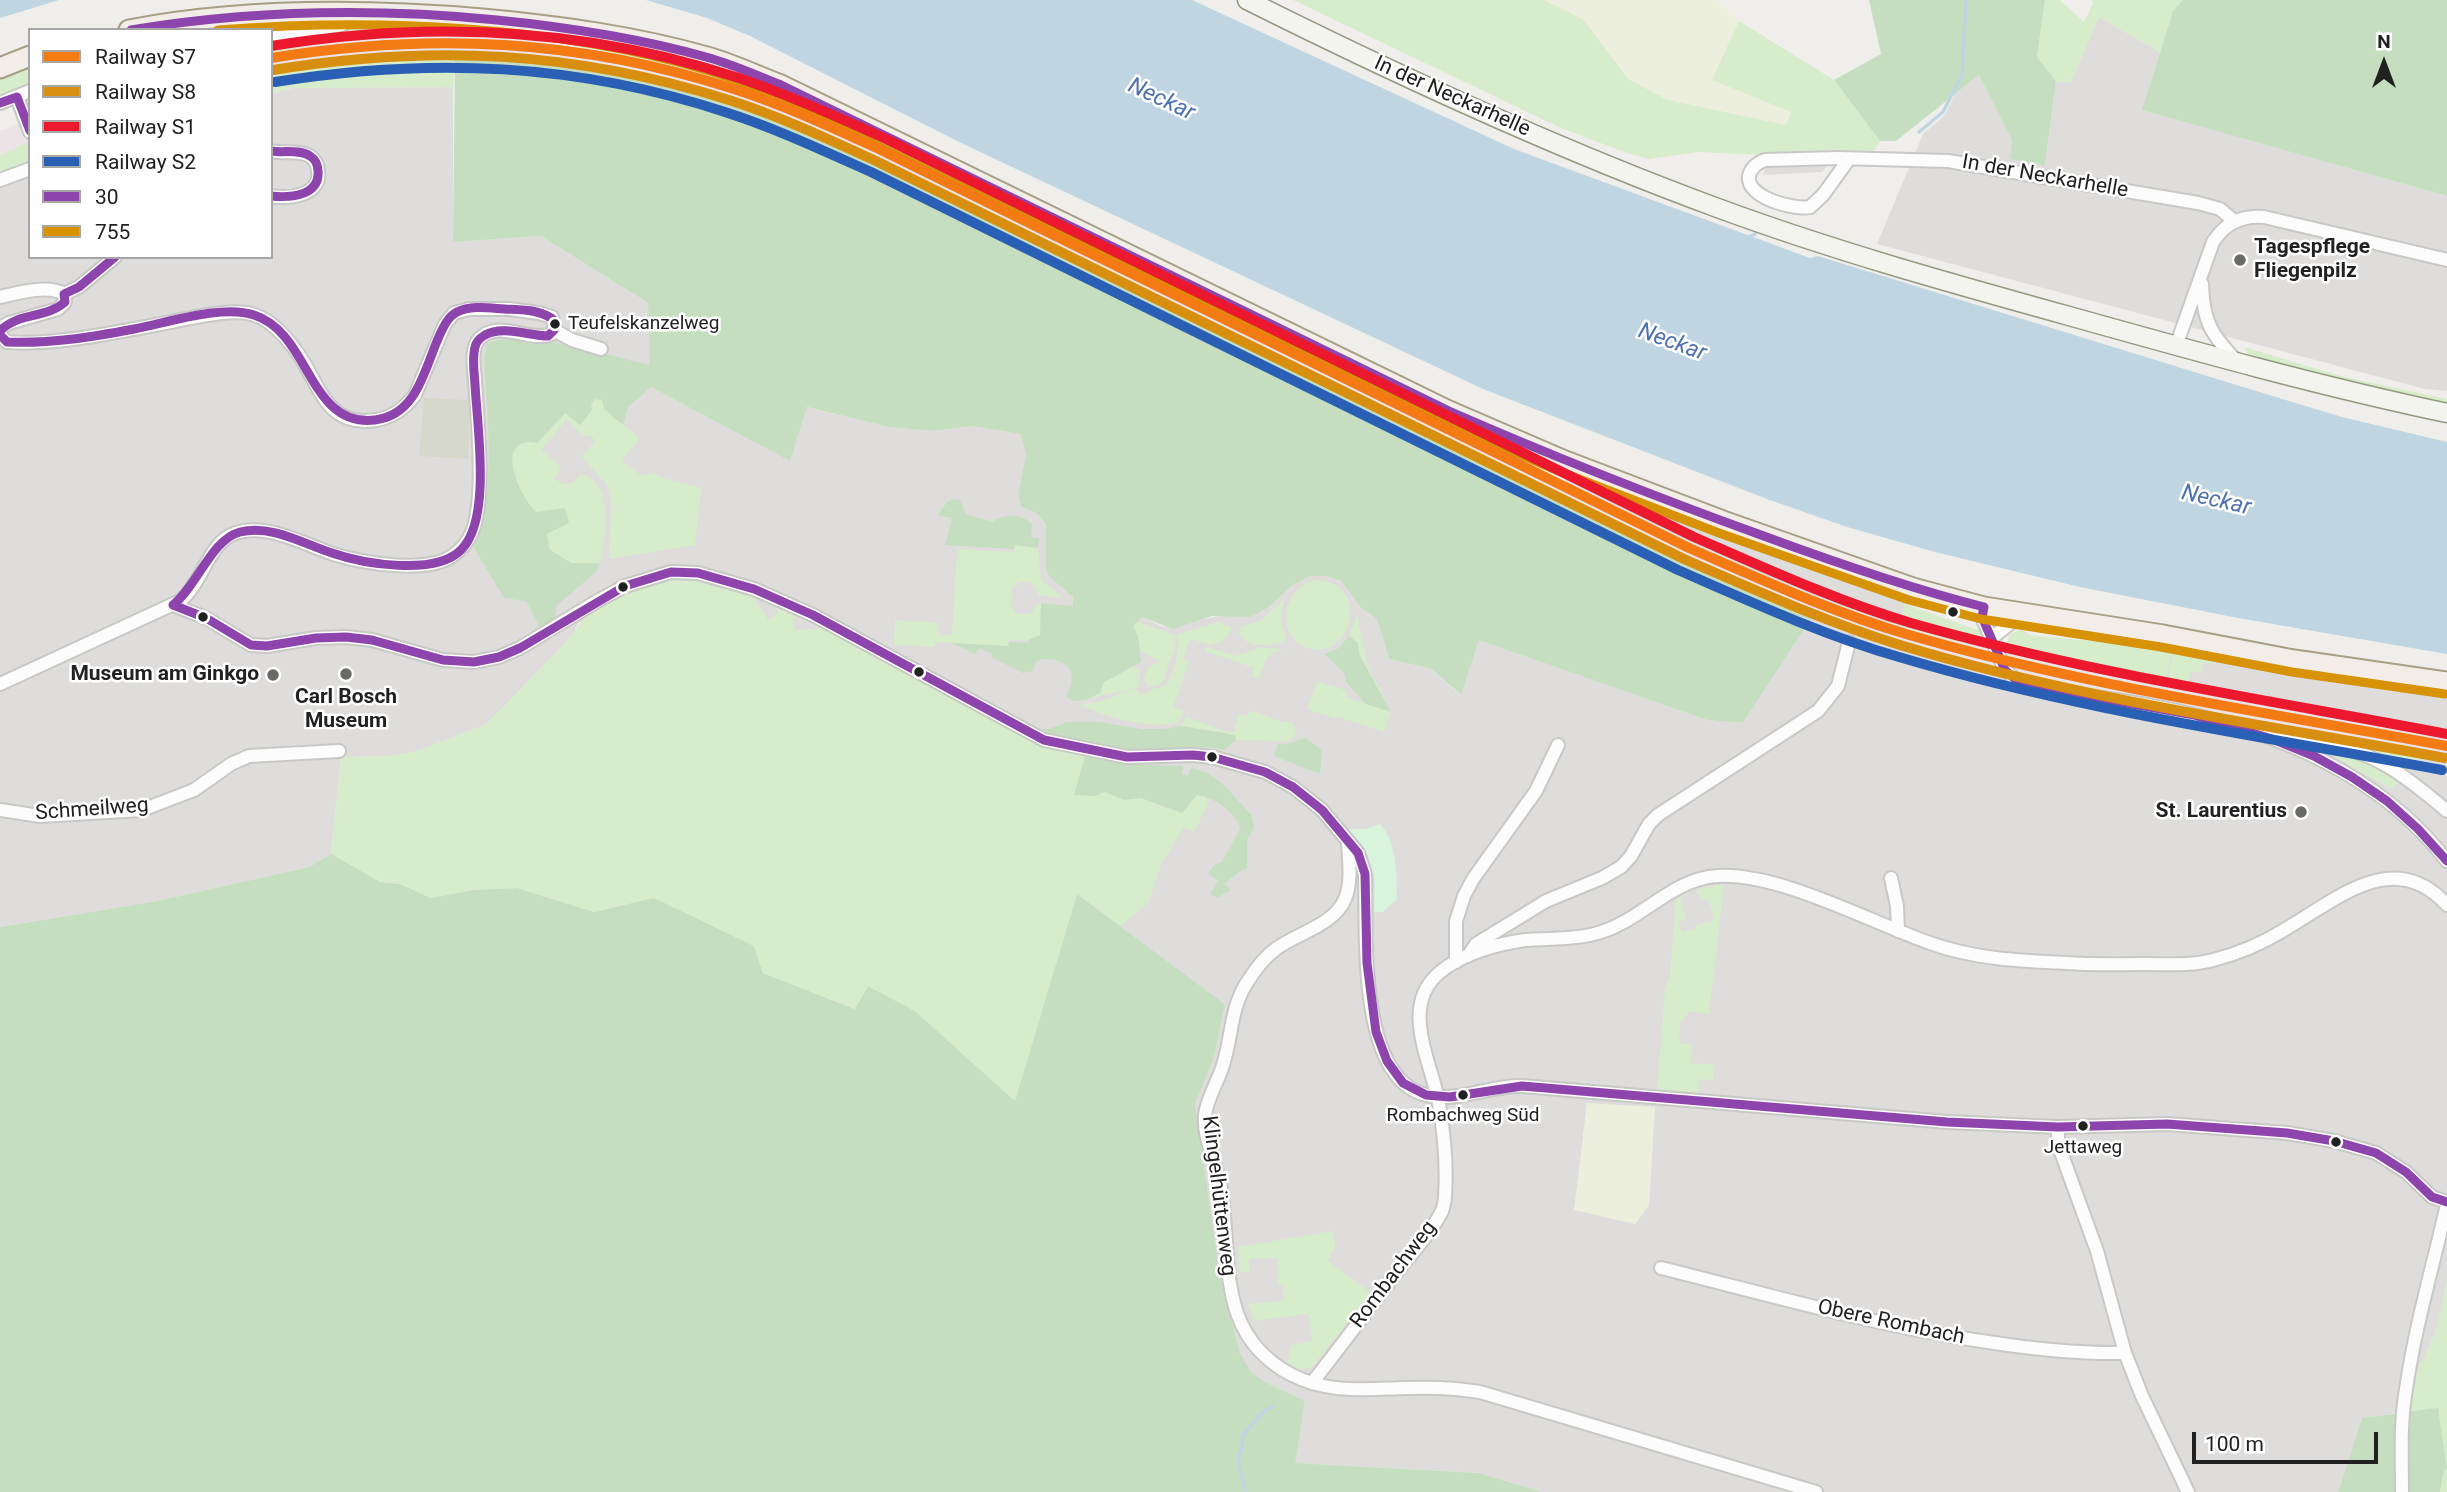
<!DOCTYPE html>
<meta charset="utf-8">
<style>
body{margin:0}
#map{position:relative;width:2447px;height:1492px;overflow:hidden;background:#efeeea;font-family:Roboto,sans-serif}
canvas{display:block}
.legend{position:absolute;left:28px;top:28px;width:245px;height:231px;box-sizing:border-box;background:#fff;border:2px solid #a6a6a6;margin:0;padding:9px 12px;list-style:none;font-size:21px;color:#212121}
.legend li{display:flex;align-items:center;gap:14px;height:35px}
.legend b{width:35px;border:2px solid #a6a6a6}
.north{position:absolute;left:2349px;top:28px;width:70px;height:70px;-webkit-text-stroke:5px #fff;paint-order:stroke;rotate:0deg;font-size:19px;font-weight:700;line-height:28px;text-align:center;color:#212121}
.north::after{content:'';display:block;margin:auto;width:24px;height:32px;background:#212121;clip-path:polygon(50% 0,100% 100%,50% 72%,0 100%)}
.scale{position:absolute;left:2192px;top:1432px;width:186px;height:32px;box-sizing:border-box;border:4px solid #212121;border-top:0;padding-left:9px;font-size:21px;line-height:24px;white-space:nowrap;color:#212121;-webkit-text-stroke:5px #fff;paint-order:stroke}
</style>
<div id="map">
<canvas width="2447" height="1492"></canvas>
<ul class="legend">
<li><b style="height:9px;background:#f47a14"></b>Railway S7</li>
<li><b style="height:9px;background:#d88f10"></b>Railway S8</li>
<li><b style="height:9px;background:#ec192e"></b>Railway S1</li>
<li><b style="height:9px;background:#2960b5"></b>Railway S2</li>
<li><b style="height:9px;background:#8e44ad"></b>30</li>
<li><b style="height:9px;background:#d79205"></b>755</li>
</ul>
<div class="north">N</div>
<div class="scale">100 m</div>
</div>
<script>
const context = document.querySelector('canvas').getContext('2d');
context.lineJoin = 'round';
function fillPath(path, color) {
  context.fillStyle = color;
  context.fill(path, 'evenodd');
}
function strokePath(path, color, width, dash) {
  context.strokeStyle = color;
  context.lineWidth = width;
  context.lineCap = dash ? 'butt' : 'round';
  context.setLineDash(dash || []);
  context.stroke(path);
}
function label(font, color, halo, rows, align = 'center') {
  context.font = font + ' Roboto,sans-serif';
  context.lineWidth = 5;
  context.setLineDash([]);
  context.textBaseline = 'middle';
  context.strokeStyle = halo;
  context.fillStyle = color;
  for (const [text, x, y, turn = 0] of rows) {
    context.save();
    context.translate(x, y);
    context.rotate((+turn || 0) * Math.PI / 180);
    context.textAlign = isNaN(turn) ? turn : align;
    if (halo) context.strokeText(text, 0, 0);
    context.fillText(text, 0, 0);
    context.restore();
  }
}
const residential = new Path2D(`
 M2099 17 2160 52 2143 110 2447 196V391L2425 389 1877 244 1923 134 1945 115 1955 94 1979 75 2012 141 2045 165 2056 81 2070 83Z
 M453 87V242L541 236 648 303 651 387 790 460 806 407 888 427 933 431 972 426 1020 434 1026 454 1018 494 1021 505 1038 514 1046 525V569L1163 627 1270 606 1293 585 1310 576H1326L1341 581 1361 608 1377 619 1389 659 1432 669 1460 695 1478 639 1707 720 1743 723 1814 614 1905 643 2001 670 2050 682 2205 713 2276 731 2331 754 2392 789 2421 755 2447 759V1281L2436 1332 2398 1413 2362 1418 2338 1492H1542L1479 1473 1294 1463 1305 1401 1265 1382 1251 1373 1240 1353 1220 1274 1195 1104 1214 1058 1225 1004 1077 894 1085 756 1037 744 825 628 794 631 792 618 775 605 780 612 768 620 579 622 572 636 487 724 418 751 388 756 341 757 331 854 309 867 157 901 0 927V173L30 161V257H271V94L293 88Z
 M1829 163 1822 172 1762 175 1768 165Z
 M1570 474 1907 596 1899 626 1860 615 1776 583 1680 542 1564 482Z
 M2172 648 2389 687 2447 694V739L2165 685Z`);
const industrial = new Path2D(`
 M458 36 526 40 609 53 742 87 785 102 840 126 1208 305 1504 451 1680 542 1776 583 1860 615 2033 660 2447 739V759L2276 731 2205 713 2050 682 1905 643 1814 614 1600 515 1258 346 855 155 773 120 681 88 601 70 517 59 455 58 316 65 271 74V53L306 46 391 38Z
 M30 119V141L0 155V131Z`);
const construction = new Path2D(`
 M424 398 470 400 468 459 419 456Z`);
const farmland = new Path2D(`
 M1544 0H1715L1739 21 1713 80 1792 112 1786 125 1668 100 1629 79 1583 19Z
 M1587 1103 1655 1107 1649 1206 1635 1224 1574 1210Z`);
const grass = new Path2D(`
 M1293 0H1544L1583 19 1628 79 1668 100 1786 125 1791 112 1712 80 1739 21 1834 80 1880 141 1874 151 1766 155 1698 152 1649 159 1627 153 1561 128Z
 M2045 0H2060L2084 22 2093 3 2092 0H2183L2173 11 2160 52 2099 17 2070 83 2056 81 2037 57Z
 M374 21C473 22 581 33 677 57 717 68 755 84 793 99L785 102C727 86 669 67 611 53 501 28 381 31 271 53V43Z
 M455 58 453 87 293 88 271 94V74L316 65Z
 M30 65V83L0 96V76Z
 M30 141V161L0 173V155Z
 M2244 347 2344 377 2447 399V405L2323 377 2249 355Z
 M595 399 602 400 605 409 640 438 622 461 641 476 652 473 663 478 701 488 695 545 609 559 611 503 607 485 582 457 594 442V439L590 435 585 437 566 420 541 450 560 466 558 469 560 471 554 478C565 488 573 485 581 474 616 484 605 537 600 563H571L550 550 534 548 512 462C512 445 522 440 537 443L565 413 591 407Z
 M1015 545 1038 548 1041 580 1060 595 1061 598 1038 595 1035 586 1028 582H1019L1012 589 1011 607 1017 614H1031L1037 604H1041L1040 635 1030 641 1009 639V646L935 642V647L894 645 895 620 940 623 939 635H952L957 549 1013 552Z
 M673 578 696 579 752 594 768 620 779 612 774 605 801 615 800 617 793 618 794 631 825 628 1037 744 1085 756 1075 795 1094 796 1105 792 1124 799 1141 798 1181 813 1197 795 1206 796 1208 804 1194 832 1183 828 1161 864 1149 902 1121 926 1077 894 1016 1102 915 1011 868 986 856 1009 763 973 754 946 654 899 594 912 517 888 473 890 431 898 400 884 382 882 331 854 341 757 388 756 418 751 487 724 572 636C590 600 636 587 673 578Z
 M1312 580C1370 577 1356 658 1311 649 1304 647 1297 644 1293 638 1277 616 1290 590 1312 580Z
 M1284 599 1281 620 1286 640C1271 647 1248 649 1239 634L1241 627 1262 620Z
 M1905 604 1983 632 1987 647 1975 643 1970 645 1899 626Z
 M1357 615 1368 666 1391 712 1384 732 1339 717 1337 719 1307 709 1317 681 1347 691 1346 697 1390 712 1359 654 1353 638 1349 636Z
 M1136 621 1175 635C1177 647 1174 652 1169 663 1163 675 1169 685 1149 687L1144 679 1148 668 1159 661 1140 650 1138 636 1132 626Z
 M1218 622 1231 627C1231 638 1219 642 1210 645L1190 639 1183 659 1189 662 1173 707 1184 711 1178 723C1143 729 1111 718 1079 705L1102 701 1131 689H1138V692L1146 695C1151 687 1159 690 1166 684 1175 676 1180 646 1178 634Z
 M2021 629 2030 635 2038 636 2103 642 2172 652 2165 685 2009 654 2006 649 2009 635Z
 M1207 647 1236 656 1260 647 1287 650C1267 649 1264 663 1259 679L1252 677 1254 668 1205 651Z
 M2173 652 2216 661V664L2203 662 2201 673 2191 671 2188 685 2168 681Z
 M1133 667 1140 671 1139 687 1072 703 1086 700 1104 682Z
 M1252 711 1282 722H1292L1297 734 1289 741 1236 740V736L1230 734 1181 726 1186 717 1230 733 1236 729 1234 728 1239 714 1245 716Z
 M2276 731 2421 755 2392 789 2331 754Z
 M1724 884 1709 1014 1688 1011V1015H1684L1683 1021H1680L1679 1043 1692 1045 1691 1063 1714 1065 1713 1080 1699 1079 1698 1095 1657 1091 1665 989 1670 976 1676 900 1680 897 1686 920 1679 922 1682 932 1696 928V925L1714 920 1709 901 1700 897 1697 889Z
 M1333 1231 1335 1248 1327 1260 1366 1289 1370 1295 1312 1367 1300 1370 1287 1363 1291 1345 1313 1341 1308 1314 1254 1321 1248 1304 1284 1301 1283 1285H1278L1277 1258 1249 1259V1272H1240L1238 1247Z
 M2447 1281V1492H2440L2444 1470 2398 1413 2436 1332Z`);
const forest = new Path2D(`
 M1869 0H2045L2037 57 2056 81 2045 165 2010 159 2012 141 1979 75 1896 141H1880L1834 80 1881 54Z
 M2183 0H2447V196L2142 110 2173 11Z
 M455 58 517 59 601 70 681 88 773 120 855 155 1258 346 1600 515 1814 614 1743 723 1707 720 1479 640 1461 695 1432 669 1389 659 1377 619 1361 608 1341 581 1326 576H1310L1293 585 1270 606 1251 617 1212 616 1173 629 1142 617 1133 626 1138 636 1141 662 1104 682 1100 693 1086 700 1072 701 1066 696C1080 671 1068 658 1041 659L1036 662 1033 671 1023 673 991 657 992 654 979 648 975 654 952 643 1008 646 1009 642 1029 643 1028 640 1040 635 1041 603 1073 606V597L1049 576 1046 569V525L1038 514 1021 506 1018 494 1026 454 1020 434 972 426 933 431 888 427 807 407 790 461 651 387 628 407 623 425 604 409 602 400 595 399 591 404 592 410 580 425 565 413 537 443C501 435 512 475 523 494 526 501 532 507 536 512L565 508 569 523 547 534 550 550 571 563H600L595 573 557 605 555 619 540 628 526 601 504 598 473 546C497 491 487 418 484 359L487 343C526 329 608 355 650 365L648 303 541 236 453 242Z
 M952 499 960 500 966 514 992 522C1005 514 1020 513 1032 524L1031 537 1039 538 1038 548 1015 545 1014 549 945 545 952 518 938 515 947 502Z
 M1349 636 1358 643 1359 654 1391 712 1366 704 1346 682 1344 673 1325 654 1339 648Z
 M1067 722H1100L1142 729H1164L1181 726 1230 734 1236 736V740L1225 750 1205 747 1128 749 1044 733 1037 730 1049 729Z
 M1306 738 1322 750 1320 774 1274 756 1278 744C1289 745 1295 740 1306 738Z
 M1085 756 1124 764 1183 766 1182 774 1188 776 1191 767 1207 773 1223 784 1252 816 1254 827 1247 840V868L1239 872 1224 884 1231 890 1217 898 1210 894 1218 880 1208 874 1215 864 1222 862 1240 829C1237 812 1213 797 1197 795L1182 813 1141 798 1124 800 1105 792 1094 796 1074 795Z
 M331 854 381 882 400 884 431 898 473 890 517 888 594 912 654 898 754 946 763 973 855 1009 868 986 915 1011 1015 1101 1077 894 1225 1004 1214 1058 1195 1104 1220 1274 1240 1353 1251 1372 1265 1382 1305 1401 1295 1463 1479 1473 1542 1492H0V927L157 901 309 867Z
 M2438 1408 2447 1469 2444 1470 2440 1492H2338L2362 1418Z`);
const park = new Path2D(`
 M1380 824C1398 844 1396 873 1397 899L1383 912H1374C1376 871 1375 861 1349 829H1366Z`);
const water = new Path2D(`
 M0 0H59L0 18Z
 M646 0H1192L1514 149 1810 258 1818 256 2256 391 2342 417 2447 442V654L2238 618 2080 587 1935 552 1847 527 1767 499 1483 389 959 142 750 36 707 18Z`);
const stream = new Path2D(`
 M1919 132 1943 112 1962 75 1966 0
 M1751 236 1755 234
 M1245 1492 1238 1457 1242 1448 1243 1435 1263 1412 1273 1406`);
const minor = new Path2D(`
 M271 37 341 25 350 21 357 13
 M17 97 30 132
 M0 103 30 91
 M271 151C283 154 300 150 310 156 315 160 318 165 318 171 322 196 288 199 271 196
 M1849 159 1823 195 1810 207C1794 210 1746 198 1749 176 1751 167 1757 163 1765 160L1838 158 1948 161 2198 203 2220 209 2234 221
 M0 180 30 169
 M2202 284C2203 324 2212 334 2238 363
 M64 294 79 287 115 257
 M0 297C17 293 49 284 64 294
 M554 330 572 340 601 349
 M0 332 2 327 9 323 58 309 65 302 64 294
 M0 335 7 342C54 346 123 331 171 322 193 318 234 307 255 315 275 322 293 345 304 363 322 393 330 427 376 420 393 417 404 409 415 395L445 324 454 313 469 309H509L539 313 552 317 555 327 552 334C530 343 500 319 480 338 470 348 474 367 475 379 477 417 486 498 472 532 468 542 461 550 452 556 426 574 362 563 333 554 303 544 263 520 231 535 208 546 201 585 180 601L0 684
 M2176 346 2213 242C2225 223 2242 215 2264 217L2447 260
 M173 605 206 618 251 645 267 646 316 638 346 637 372 640 443 660 474 662 499 657 520 648 599 600 625 586 671 572 698 573 754 589 813 615 1044 740 1127 757 1193 755 1212 757 1265 772 1293 787 1322 810 1358 853 1365 874C1367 928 1356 1078 1426 1095 1457 1103 1490 1085 1522 1086L1947 1122 2058 1127 2167 1124 2287 1133 2334 1141 2376 1153 2406 1172 2432 1197 2447 1202
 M1984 607 1982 617 2005 670 2016 680C2059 695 2107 697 2152 706 2263 726 2376 769 2447 861
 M1993 637 2022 614
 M2270 736C2285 734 2299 738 2313 740 2375 752 2400 771 2447 811
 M0 810 40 816 142 810 194 790 231 764 249 756 339 751
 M1348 842C1349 861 1352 882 1345 899 1334 925 1298 933 1277 948 1264 957 1254 971 1246 984 1230 1010 1232 1038 1223 1065 1218 1082 1207 1098 1205 1115 1203 1139 1217 1164 1221 1188 1232 1260 1215 1335 1292 1375 1329 1394 1366 1389 1406 1388 1431 1387 1456 1388 1480 1392L1816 1492
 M1891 878 1897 906 1898 931
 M1468 956 1476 944 1546 901 1602 878 1621 867 1631 856 1649 824 1658 815 1818 711 1838 686 1849 642
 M1456 962V921L1464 896 1473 879 1536 791 1558 745
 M2058 1127V1144L2097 1251 2125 1353 2142 1396 2188 1492
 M1661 1268C1770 1295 1877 1326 1988 1342 2033 1349 2079 1354 2125 1353
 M1312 1383C1340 1347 1368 1310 1396 1273 1411 1254 1431 1233 1442 1211 1444 1205 1445 1202 1445 1196 1447 1167 1444 1133 1439 1104 1432 1063 1399 1007 1439 973 1461 954 1496 944 1525 940 1548 938 1571 940 1594 934 1639 924 1671 878 1718 876 1781 873 1870 922 1930 943 1974 959 2020 961 2067 963 2093 965 2118 964 2144 964 2167 964 2191 966 2213 960 2237 954 2263 943 2284 930 2336 900 2394 846 2447 905
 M2402 1492C2402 1458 2400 1423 2406 1389 2415 1327 2433 1266 2447 1204`);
const secondary = new Path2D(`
 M1247 0C1399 76 1555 148 1715 207 1831 250 1950 283 2069 316 2194 351 2319 386 2447 413`);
const primary = new Path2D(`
 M129 30C244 8 366 9 482 19 558 26 633 36 707 57 732 64 757 76 781 85L1449 411 1565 461 1723 521 1913 588 1984 607 2163 635 2294 660 2447 682
 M0 68 30 56`);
const bus1 = new Path2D(`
 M131 30C252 10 374 8 497 20 567 27 638 38 706 57 732 64 756 75 781 85L1449 411C1552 456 1656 497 1761 535 1834 562 1908 588 1984 607
 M0 103 17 97 30 131
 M271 151C283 153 300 149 310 156 315 159 318 165 318 171 320 196 290 198 271 196
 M0 331C18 312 46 319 65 302L64 294 79 287 115 257
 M0 335 7 342C50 344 92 337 134 329 166 323 222 304 254 315 311 333 308 428 375 420 419 415 425 365 441 332 445 324 449 316 457 312 471 305 489 308 504 309 522 310 541 309 555 321L554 330 548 336C529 336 503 325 485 335 480 338 476 342 475 347 472 359 474 372 475 384 477 425 492 520 461 550 435 576 364 564 332 553 304 544 271 524 240 532 212 539 197 586 173 605
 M173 605 206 618 251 645 267 646 316 638 346 637 372 640 443 660 474 662 499 657 520 648 625 586 671 572 698 573 754 589 813 615 1044 740 1127 757 1193 755 1212 757 1265 772 1293 787 1322 810 1358 853 1365 874 1367 963 1376 1032 1387 1061 1403 1083 1426 1095 1450 1097 1522 1086 1947 1122 2058 1127 2167 1124 2287 1133 2334 1141 2376 1153 2406 1172 2432 1197 2447 1202
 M1984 607 1982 617 2005 670 2016 680 2066 692 2194 715 2275 740 2314 756 2352 777 2387 801 2418 829 2447 861`);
const bus2 = new Path2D(`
 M218 30C375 18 554 25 706 70 730 77 753 87 776 96L1444 422 1561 472 1719 533 1909 600 1981 619 2161 647 2292 672 2445 694`);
const rail1 = new Path2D(`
 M271 58C431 32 579 39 734 89 784 105 833 128 881 150L1689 548C1760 579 1832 612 1906 634 2083 686 2266 712 2447 746`);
const rail2 = new Path2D(`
 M273 70C431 44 575 51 729 100 779 116 828 139 876 161L1684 559C1755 590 1826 622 1900 645 2077 699 2263 724 2445 758`);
const rail3 = new Path2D(`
 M271 46C430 20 585 27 739 78 789 95 838 117 886 139L1694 537C1765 568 1837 601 1911 623 2087 673 2268 700 2447 734`);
const rail4 = new Path2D(`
 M275 82C430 57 578 63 728 113 777 129 824 151 871 172L1678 570C1751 602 1823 635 1899 657 2077 710 2261 736 2442 770`);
const markers = [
 [2240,260,7,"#696967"],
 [555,324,6,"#212121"],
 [623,587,6,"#212121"],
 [1953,612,6,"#212121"],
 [203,617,6,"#212121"],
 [919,672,6,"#212121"],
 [346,674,7,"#696967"],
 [273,675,7,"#696967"],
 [1212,757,6,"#212121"],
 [2301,812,7,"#696967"],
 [1463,1095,6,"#212121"],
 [2083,1126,6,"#212121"],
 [2336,1142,6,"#212121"]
];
const busNames = [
 ["Teufelskanzelweg",568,324,"left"],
 ["Rombachweg Süd",1463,1116],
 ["Jettaweg",2083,1148]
];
const streetNames = [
 ["In der Neckarhelle",1452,97,24],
 ["In der Neckarhelle",2045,177,10],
 ["Schmeilweg",92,810,-4],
 ["Klingelhüttenweg",1218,1196,83],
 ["Rombachweg",1394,1275,-53],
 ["Obere Rombach",1891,1323,12]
];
const poiNames = [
 ["Tagespflege",2254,248,"left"],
 ["Fliegenpilz",2254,272,"left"],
 ["Museum am Ginkgo",259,675],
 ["Carl Bosch",346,698,"center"],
 ["Museum",346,722,"center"],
 ["St. Laurentius",2287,812]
];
const waterNames = [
 ["Neckar",1161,100,25],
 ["Neckar",1672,343,20],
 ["Neckar",2216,501,13]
];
fillPath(residential, '#dedddb');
fillPath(industrial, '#ece3e7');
fillPath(construction, '#d7d8cc');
fillPath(farmland, '#ecefde');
fillPath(grass, '#d7ecca');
fillPath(forest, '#c6dec0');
fillPath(park, '#d9f4dd');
fillPath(water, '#bfd6e2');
strokePath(stream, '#bfd6e2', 3.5);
strokePath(minor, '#c8c8c6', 16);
strokePath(secondary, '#949982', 21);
strokePath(primary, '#a69f86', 23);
strokePath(minor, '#fdfcfc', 12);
strokePath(secondary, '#f2f4ed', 18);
strokePath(primary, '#f2eee7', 19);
strokePath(bus1, '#8e44ad', 9);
strokePath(bus2, '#d79205', 9);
strokePath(rail1, '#f47a14', 10);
strokePath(rail2, '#d88f10', 10);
strokePath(rail3, '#ec192e', 10);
strokePath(rail4, '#2960b5', 10);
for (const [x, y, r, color] of markers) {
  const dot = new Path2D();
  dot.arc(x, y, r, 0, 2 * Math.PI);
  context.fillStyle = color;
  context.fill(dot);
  strokePath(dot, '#fff', 2.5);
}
label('19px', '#212121', '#fff', busNames);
label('21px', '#212121', '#fff', streetNames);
label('bold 21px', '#212121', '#fff', poiNames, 'right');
label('italic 23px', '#4e71b0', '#fff', waterNames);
</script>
